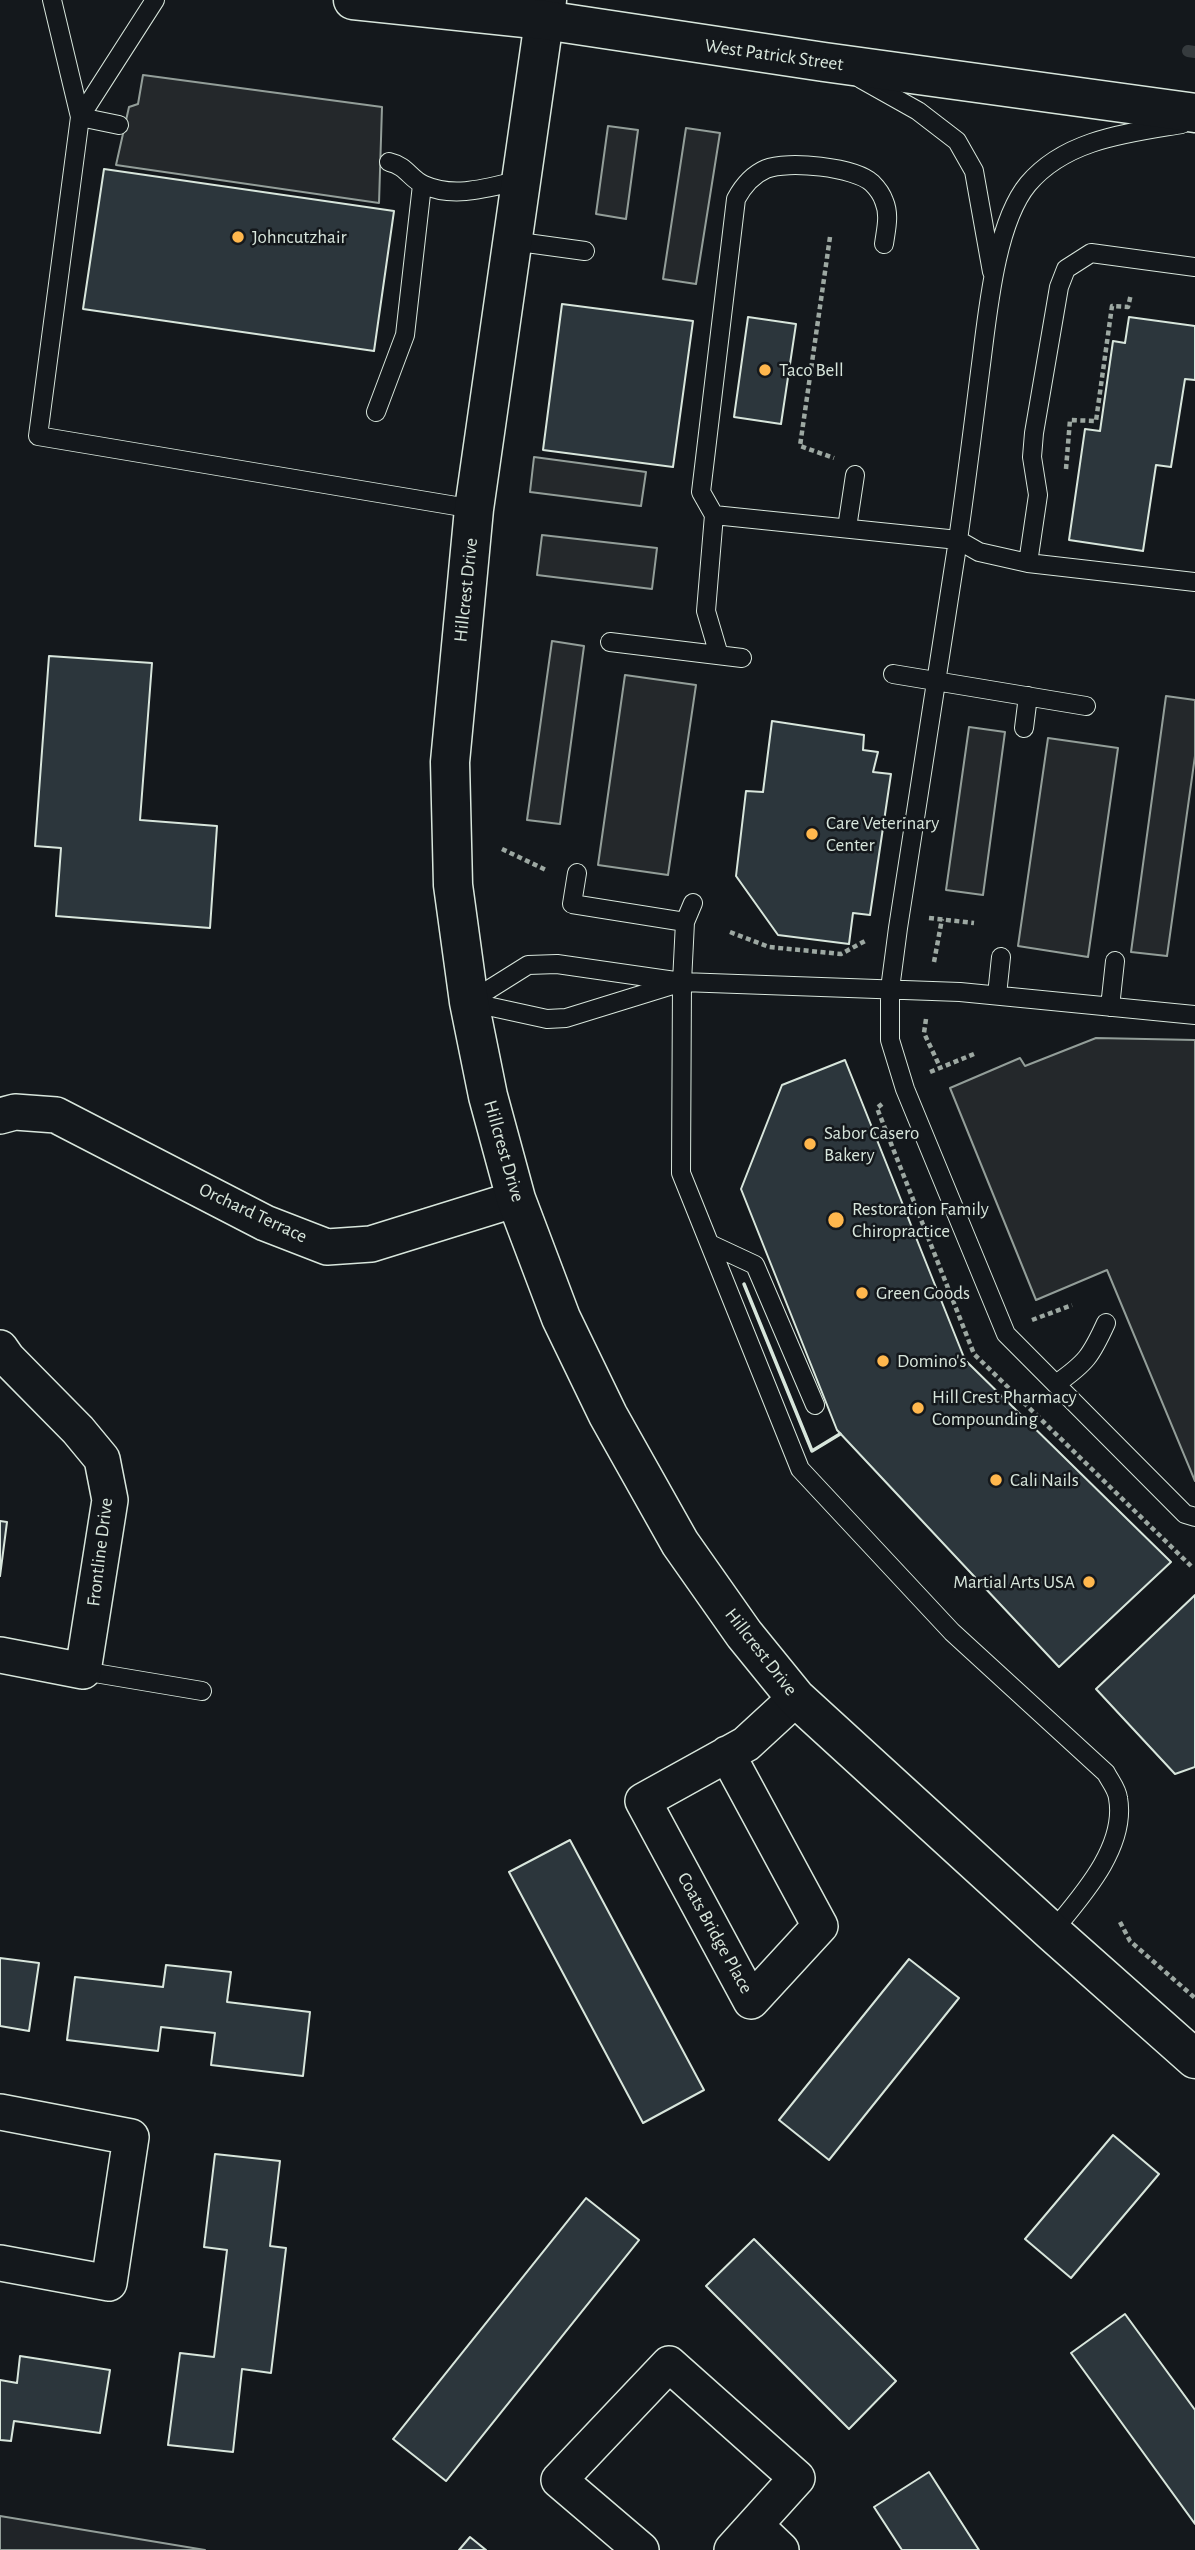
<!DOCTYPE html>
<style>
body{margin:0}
canvas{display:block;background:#14181c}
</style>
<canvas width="1195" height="2550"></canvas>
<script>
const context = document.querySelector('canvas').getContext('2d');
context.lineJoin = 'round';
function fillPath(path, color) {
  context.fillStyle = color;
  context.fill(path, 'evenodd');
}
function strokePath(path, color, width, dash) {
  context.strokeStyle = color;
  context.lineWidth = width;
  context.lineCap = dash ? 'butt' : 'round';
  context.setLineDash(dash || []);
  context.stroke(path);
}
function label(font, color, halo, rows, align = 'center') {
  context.font = font + ' "Alegreya Sans",sans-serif';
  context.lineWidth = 5;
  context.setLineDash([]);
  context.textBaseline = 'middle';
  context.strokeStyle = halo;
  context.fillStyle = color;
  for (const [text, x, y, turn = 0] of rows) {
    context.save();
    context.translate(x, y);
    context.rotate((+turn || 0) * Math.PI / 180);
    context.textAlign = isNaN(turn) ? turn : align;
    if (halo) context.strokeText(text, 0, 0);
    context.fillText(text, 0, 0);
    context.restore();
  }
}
const green = new Path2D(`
 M0 2516 205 2550H0Z`);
const parking = new Path2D(`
 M143 75 382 107 379 203 116 165 129 107 138 104Z
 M608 126 638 130 626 219 596 214Z
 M686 128 720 133 696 284 663 279Z
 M534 457 646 472 641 506 530 492Z
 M542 535 657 548 652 589 537 575Z
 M552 641 584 646 560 824 527 820Z
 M625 675 696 685 668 875 598 865Z
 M1166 696 1195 700V756L1167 956 1131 952Z
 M969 727 1005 732 983 895 946 890Z
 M1048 738 1118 748 1088 957 1018 946Z
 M1096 1038 1195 1040V1481L1107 1270 1036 1300 950 1088 1020 1058 1025 1066Z`);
const stream = new Path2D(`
 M1188 51 1195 52`);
const building = new Path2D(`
 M104 169 394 211 374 351 83 309Z
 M562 304 693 321 673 467 543 450Z
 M748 317 796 324 781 424 734 417Z
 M1129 317 1195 326V380L1185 379 1171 467 1156 465 1143 551 1069 540 1085 429 1100 431 1113 341 1125 343Z
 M49 656 152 663 140 820 217 826 210 928 56 916 61 848 35 846Z
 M772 721 864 735 863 750 878 752 873 772 891 774 870 915 853 913 849 944 778 935 736 876 746 791 763 792Z
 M845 1060 965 1360 1171 1562 1059 1667 837 1430 741 1189 782 1085Z
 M0 1521 7 1522 0 1576Z
 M1195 1595V1767L1175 1774 1096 1689Z
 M570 1840 704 2090 643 2123 509 1872Z
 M0 1958 39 1963 29 2031 0 2026Z
 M909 1959 959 1998 829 2160 779 2120Z
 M166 1965 231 1972 227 2002 310 2012 303 2076 211 2065 215 2033 161 2027 158 2051 67 2040 75 1977 163 1987Z
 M1113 2135 1159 2174 1071 2278 1025 2239Z
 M215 2154 280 2161 270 2246 286 2248 271 2373 242 2369 233 2452 168 2445 180 2353 214 2357 227 2250 204 2247Z
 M586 2198 639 2240 446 2481 393 2439Z
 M754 2239 896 2381 849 2429 706 2286Z
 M1125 2314 1195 2410V2524L1071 2353Z
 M20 2356 110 2370 100 2433 14 2421 11 2441 0 2440V2380L17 2383Z
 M929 2472 979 2550H902L874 2507Z
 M470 2537 486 2550H459Z`);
const path = new Path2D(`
 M830 237 800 446 834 458
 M1066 469 1070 420 1096 421 1112 306 1128 307 1131 294
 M502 849 546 870
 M929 918 974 923
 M730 932 769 947 841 954 865 941
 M934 962 942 919
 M926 1019 924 1033 940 1067
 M930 1072 974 1054
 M882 1104 877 1108 974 1354 1191 1566
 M1032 1320 1072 1305
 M1120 1922 1130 1941 1195 1998`);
const service = new Path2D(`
 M52 0 80 117 38 436 474 509
 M861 79 918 111 957 141 974 171 992 272
 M80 117 155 0
 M80 117 119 125
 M1182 124C1128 133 1066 139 1028 184 994 225 987 321 980 372 973 428 966 484 958 540 939 670 918 799 898 928L890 989V1040L905 1089 1006 1334 1185 1514 1195 1517
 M389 162C407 166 410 179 424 185 455 199 490 187 521 180
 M512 241 585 251
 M376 412 405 335 422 185
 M714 515 958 540 979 552 1028 563 1195 582
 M847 528 855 475
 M1028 563 1038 495 1032 457 1034 433 1059 287 1066 269 1091 253 1195 267
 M610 642 742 658
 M719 655 706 611 714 515 701 492 736 199C743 186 752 175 766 169 787 160 855 167 872 183 876 187 882 195 884 201 890 215 886 229 884 244
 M893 674 1086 706
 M1024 728 1028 696
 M577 873 572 904 685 922
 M693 903 685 922 682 982 681 1173 800 1469 952 1632 1106 1773C1110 1781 1117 1789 1118 1798 1127 1847 1081 1897 1052 1932
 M997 995 1001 957
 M469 1002 528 965 557 964 682 982 960 992 1195 1015
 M469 1002 547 1019 566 1018 676 984
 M1110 1007 1115 961
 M710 1244 755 1265 815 1405
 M1056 1384C1086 1363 1091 1356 1106 1323
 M83 1671 202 1691`);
const minor = new Path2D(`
 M0 1116 15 1112 56 1115 265 1223 327 1247 371 1244 516 1199
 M0 1348 7 1358 78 1430 102 1459 110 1500 83 1671 0 1655
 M727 1754 820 1926 751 2001 643 1801 746 1744 796 1698
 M0 2112 131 2137 109 2283 0 2263
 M756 2526 781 2550
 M641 2550 559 2480 669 2364 797 2478 732 2550`);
const tertiary = new Path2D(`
 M547 0 474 509 450 762 453 885 469 1002 488 1096 516 1199 561 1318 608 1415 680 1543 744 1634 796 1698 1052 1932 1195 2059`);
const primary = new Path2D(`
 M353 0 544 20 824 62 1195 113`);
const wall = new Path2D(`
 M744 1284 812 1451 840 1434`);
const markers = [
 [238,237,7,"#ffb74d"],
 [765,370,7,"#ffb74d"],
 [812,834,7,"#ffb74d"],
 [810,1144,7,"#ffb74d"],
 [836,1220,9,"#ffb74d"],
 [862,1293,7,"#ffb74d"],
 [883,1361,7,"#ffb74d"],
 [918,1408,7,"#ffb74d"],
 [996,1480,7,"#ffb74d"],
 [1089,1582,7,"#ffb74d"]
];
const streetNames = [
 ["West Patrick Street",774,55,8],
 ["Hillcrest Drive",466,590,-84],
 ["Hillcrest Drive",504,1151,74],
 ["Orchard Terrace",253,1213,25],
 ["Frontline Drive",100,1552,-83],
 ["Hillcrest Drive",761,1652,52],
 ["Coats Bridge Place",715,1933,61]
];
const poiNames = [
 ["Johncutzhair",252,237],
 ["Taco Bell",779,370],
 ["Care Veterinary",826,823],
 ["Center",826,845],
 ["Sabor Casero",824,1133],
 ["Bakery",824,1155],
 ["Restoration Family",852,1209],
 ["Chiropractice",852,1231],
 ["Green Goods",876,1293],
 ["Domino's",897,1361],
 ["Hill Crest Pharmacy",932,1397],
 ["Compounding",932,1419],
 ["Cali Nails",1010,1480],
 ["Martial Arts USA",1075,1582,"right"]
];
fillPath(green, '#202428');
strokePath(green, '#939e99', 2);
fillPath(parking, '#24282b');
strokePath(parking, '#939e99', 2);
strokePath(stream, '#363b3e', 12);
fillPath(building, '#2c363c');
strokePath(building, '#d8e6dc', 2);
strokePath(service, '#d8e6dc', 20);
strokePath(minor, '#d8e6dc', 38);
strokePath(tertiary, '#d8e6dc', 41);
strokePath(primary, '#d8e6dc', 41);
strokePath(path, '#9da8a2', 4.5, [5, 3.5]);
strokePath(service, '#14181c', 18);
strokePath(minor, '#14181c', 35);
strokePath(tertiary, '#14181c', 38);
strokePath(primary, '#14181c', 38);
strokePath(wall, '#d8e6dc', 3.5);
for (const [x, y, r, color] of markers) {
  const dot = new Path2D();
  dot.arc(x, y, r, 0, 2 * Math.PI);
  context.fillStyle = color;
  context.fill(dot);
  strokePath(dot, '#14181c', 2.5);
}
label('19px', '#d8e6dc', '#14181c', streetNames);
label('19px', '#d8e6dc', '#14181c', poiNames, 'left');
</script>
